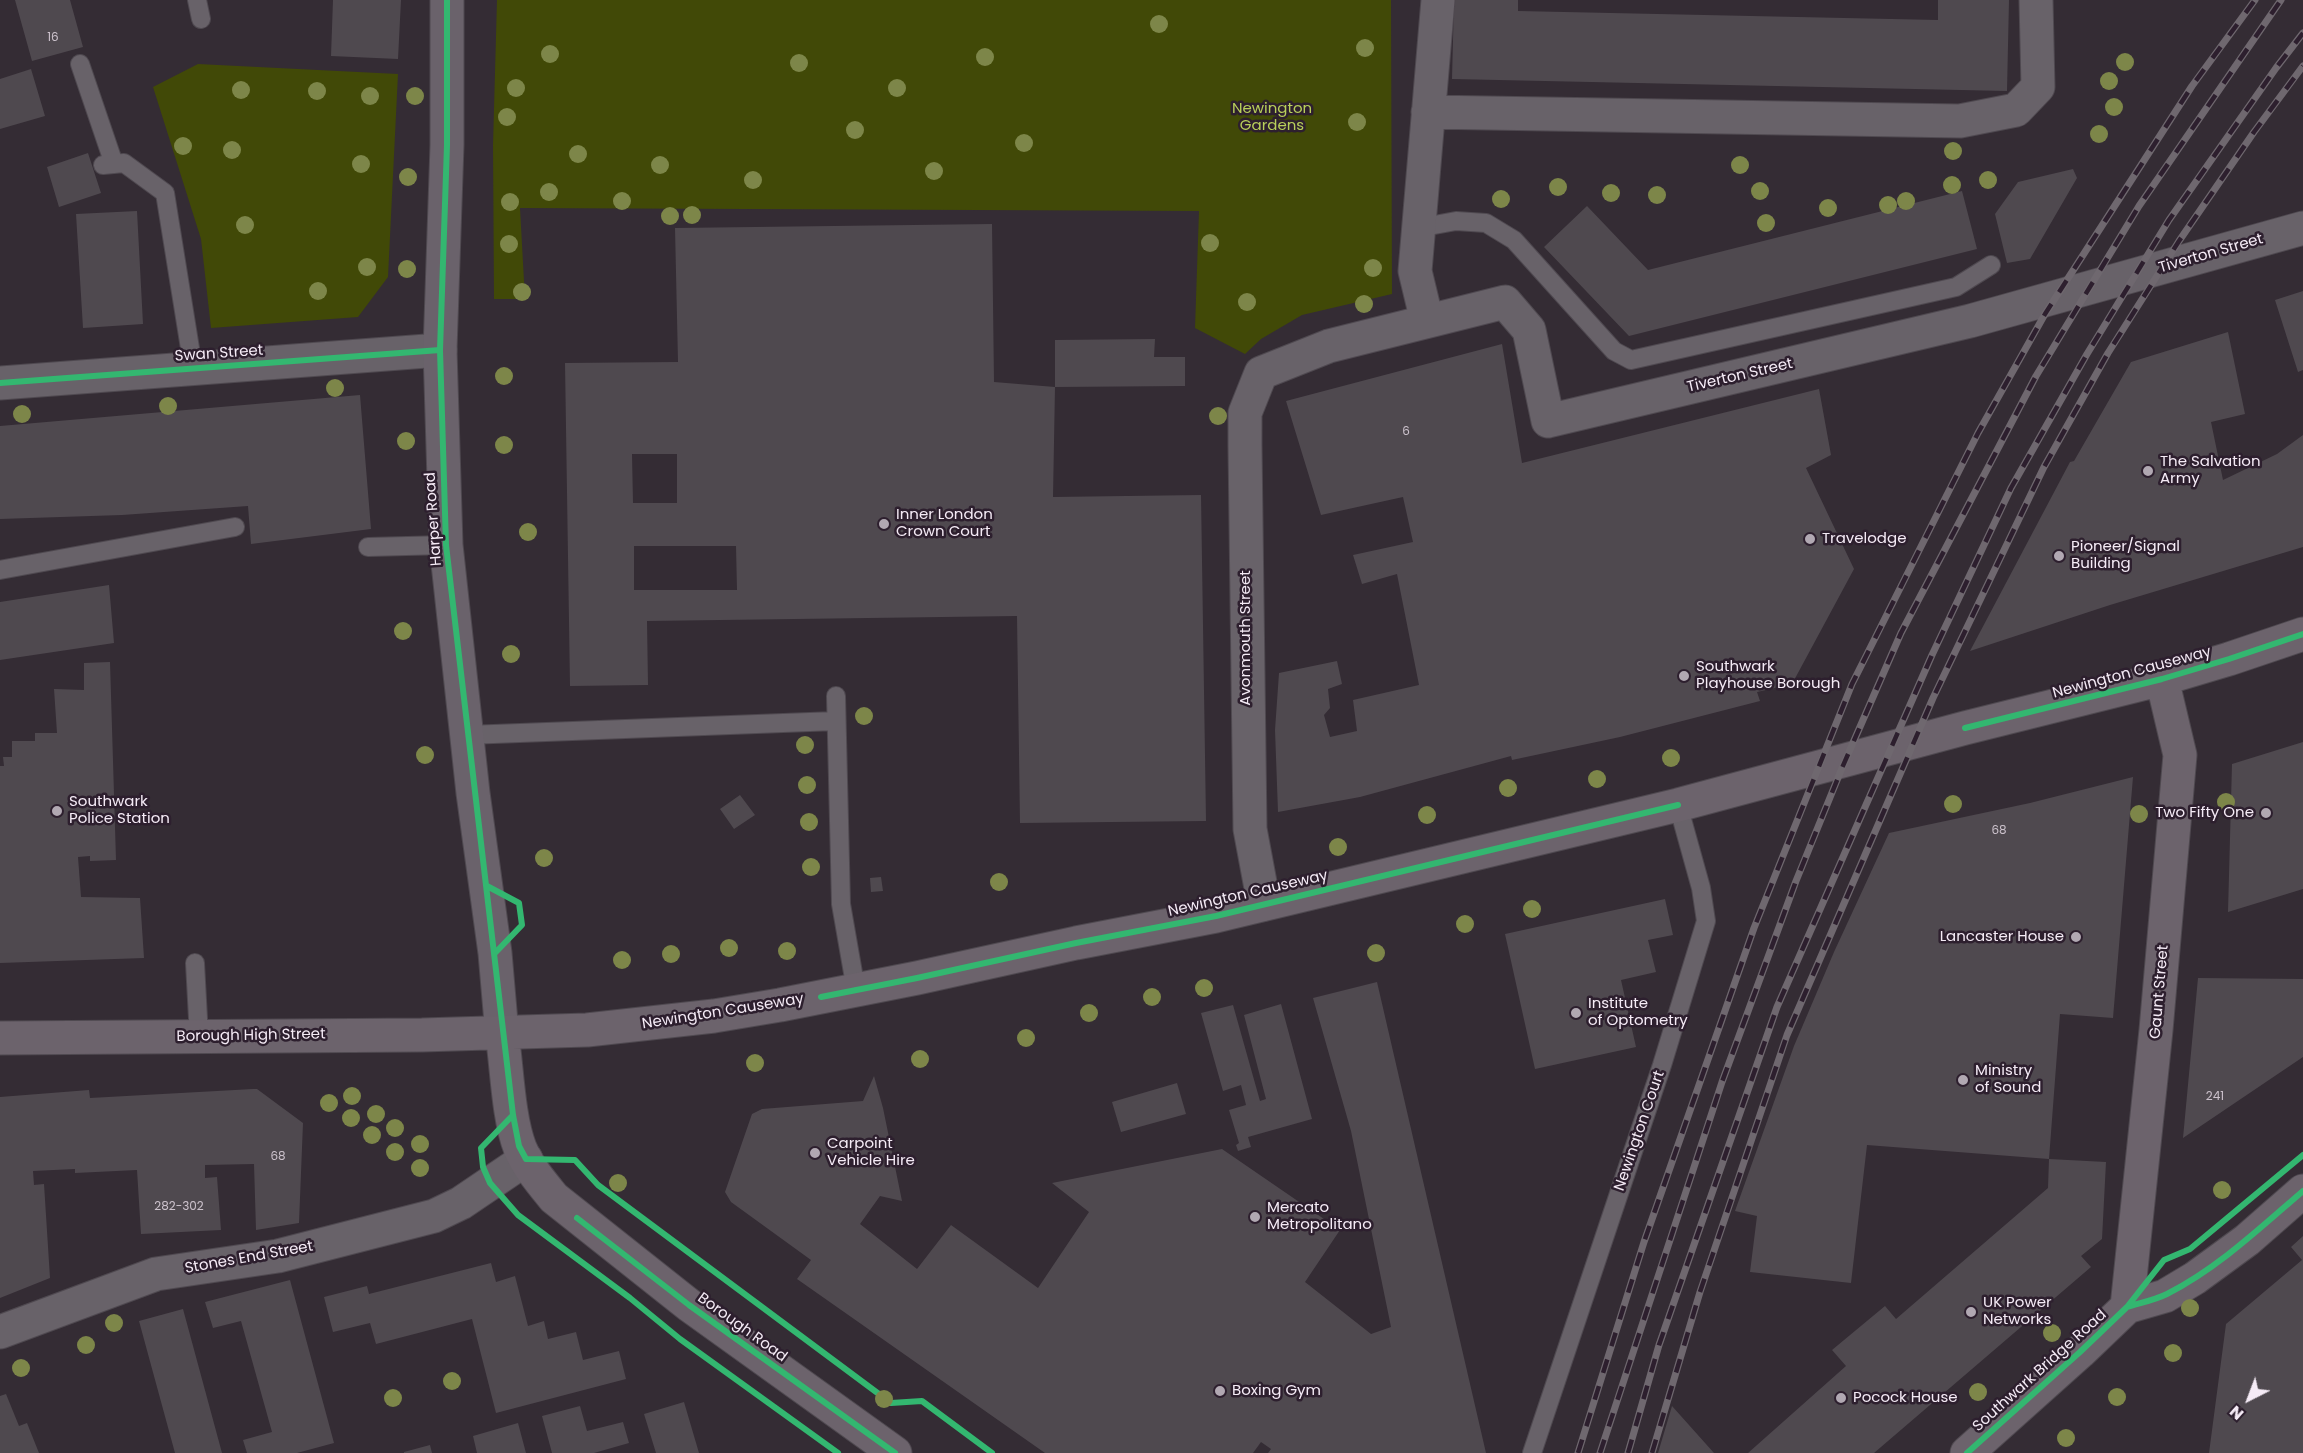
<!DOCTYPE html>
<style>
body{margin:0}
#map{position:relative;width:2303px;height:1453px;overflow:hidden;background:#342c34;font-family:Poppins,sans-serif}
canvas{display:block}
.north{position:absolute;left:2219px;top:1369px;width:60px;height:60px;-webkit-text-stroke:4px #2d1f2e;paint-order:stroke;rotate:222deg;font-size:16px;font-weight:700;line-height:24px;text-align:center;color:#f5ebf6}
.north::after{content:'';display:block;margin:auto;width:21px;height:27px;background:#f5ebf6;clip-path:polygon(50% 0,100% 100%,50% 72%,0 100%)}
</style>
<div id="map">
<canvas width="2303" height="1453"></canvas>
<div class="north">N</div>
</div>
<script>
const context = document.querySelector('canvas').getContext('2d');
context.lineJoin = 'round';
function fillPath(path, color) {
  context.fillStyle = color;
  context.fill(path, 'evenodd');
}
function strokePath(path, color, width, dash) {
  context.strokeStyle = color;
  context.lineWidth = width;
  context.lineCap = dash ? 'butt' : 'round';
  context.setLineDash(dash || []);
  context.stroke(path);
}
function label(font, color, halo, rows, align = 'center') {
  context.font = font + ' Poppins,sans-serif';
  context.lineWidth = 5;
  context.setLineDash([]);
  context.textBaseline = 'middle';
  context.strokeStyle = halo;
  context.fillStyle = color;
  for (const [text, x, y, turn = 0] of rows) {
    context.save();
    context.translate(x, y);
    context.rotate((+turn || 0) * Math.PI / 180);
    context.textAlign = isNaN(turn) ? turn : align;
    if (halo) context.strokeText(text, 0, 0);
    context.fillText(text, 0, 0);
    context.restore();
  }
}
const green = new Path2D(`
 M497 0H1391L1392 294 1302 315 1261 339 1245 354 1195 328 1199 211 520 208 525 299H494L493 145Z
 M198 64 398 74 388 277 358 317 211 328 201 239 153 87Z`);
const building = new Path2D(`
 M15 0H70L83 47 32 61Z
 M333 0H401L398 59 331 56Z
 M1454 0H1518V11L1938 20V0H2009L2007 91 1452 79Z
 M31 69 45 116 0 129V79Z
 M88 153 101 193 59 207 47 167Z
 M2073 169 2077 178 2030 259 2007 263 1995 214 2018 182Z
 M1962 191 1977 249 1629 336 1544 247 1587 206 1648 270Z
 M137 211 143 324 83 328 76 214Z
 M992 224 994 382 1055 387 1053 497 1201 495 1206 821 1020 823 1017 616 647 621 648 685 570 686 565 363 678 362 675 228ZM632 454H677V503H633ZM634 546H736L737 590H634Z
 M2303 291V370L2298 372 2275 300Z
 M2228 332 2245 414 2211 422 2223 480 2277 454 2303 435V547L2110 605 1970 651 2070 462 2074 461 2131 362Z
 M1155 339 1154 357H1185V386L1055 387V340Z
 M1502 344 1522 463 1819 389 1831 455 1806 468 1854 569 1792 684 1757 692 1760 701 1620 737 1512 760 1511 756 1360 797 1278 812 1275 730 1279 673 1337 661 1342 684 1328 689 1330 708 1324 715 1330 737 1357 731 1353 700 1419 685 1397 574 1362 584 1353 555 1413 542 1403 497 1321 515 1286 401Z
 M360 395 371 529 251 544 248 506 122 515 0 519V426Z
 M109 585 114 643 0 660V602Z
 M110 662 116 860 90 861V856L78 857 81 897 140 898 144 958 0 963V766H4L3 757H12V741H35V733H57L54 689 84 690V663Z
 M2303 742V889L2228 912 2232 764Z
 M2133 777 2113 1018 2060 1014 2049 1159 1867 1145 1851 1283 1750 1272 1757 1216 1735 1211 1794 1046 1834 952 1889 833 2030 803Z
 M740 795 755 815 734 829 720 809Z
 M881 877 883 891 871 892 870 878Z
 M1665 899 1673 935 1648 940 1656 972 1621 980 1636 1047 1535 1069 1505 934Z
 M2198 978 2303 979V1057L2183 1138Z
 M1377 982 1486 1453H1268L1271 1449 1261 1442 1253 1453H1045L797 1279 811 1260 731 1202 725 1192 752 1114 762 1109 863 1101 874 1076 883 1108 902 1201 880 1196 860 1224 917 1269 951 1225 1038 1288 1089 1212 1052 1183 1222 1149 1340 1230 1305 1282 1371 1334 1391 1327 1351 1131 1313 998Z
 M1281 1004 1312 1119 1248 1137 1251 1147 1238 1151 1236 1145 1239 1143 1229 1110 1246 1105 1241 1085 1223 1091 1201 1013 1233 1005 1260 1101 1266 1099 1244 1015Z
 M1177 1083 1186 1114 1121 1132 1112 1102Z
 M253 1089H257L303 1123 299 1223 256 1230 254 1164 205 1165V1178L217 1177 221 1230 141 1234 137 1170 75 1173V1169L33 1171 34 1185 44 1184 50 1278 0 1298V1097L89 1090 90 1098Z
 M2049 1159 2106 1162 2102 1239 2081 1256 2091 1267 1874 1453H1748L1846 1366 1832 1350 1885 1306 1896 1319 2048 1188Z
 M2303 1236V1453H2209L2226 1324 2302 1260 2291 1247Z
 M491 1263 496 1282 515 1276 528 1326 544 1321 548 1339 576 1332 583 1360 619 1351 626 1379 496 1413 472 1319 376 1344 370 1323 333 1332 324 1297 367 1286 369 1294Z
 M290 1280 334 1443 297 1453H247L243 1440 272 1432 241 1321 213 1328 205 1302Z
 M183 1309 222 1453H175L139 1321Z
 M6 1394 19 1426 27 1423 39 1453H0V1396Z
 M684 1402 699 1453H656L644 1414Z
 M580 1406 587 1431 623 1422 629 1443 594 1453H552L542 1416Z
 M1672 1406 1714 1453H1658Z
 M518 1423 526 1453H477L473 1436Z
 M430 1445 432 1453H404V1452Z`);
const service = new Path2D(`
 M197 0 201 19
 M80 64 114 164
 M103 165 124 163 165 193 193 367
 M1418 228 1456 221 1486 223 1514 240 1614 351 1631 360 1956 287 1991 265
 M368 547 446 545
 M0 570 235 527
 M836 696 841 904 856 990
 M467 735 836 721
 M195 963 199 1037
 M1532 1453 1662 1065 1706 921 1701 888 1678 805`);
const minor = new Path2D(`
 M1428 112 1960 121 2016 110 2038 87 2036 0
 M1427 321 1415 271 1438 0
 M0 383 440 350
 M1264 904 1250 829 1245 446V413L1261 373 1329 346 1505 302 1529 330 1548 421 1970 321 2303 228
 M0 1332 156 1274 278 1256 434 1216 461 1203 526 1159`);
const secondary = new Path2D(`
 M447 0V145L440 350 446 545 473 793 495 953 502 1034`);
const primary = new Path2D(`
 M502 1034C507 1067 508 1117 520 1148 528 1167 541 1182 554 1198L689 1305 895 1453
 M0 1038 422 1035 587 1030 714 1016 780 1005 917 978 1076 943 1216 916 1678 805 1965 728 2162 679 2229 659 2303 634
 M2127 1307 2156 1030 2180 755 2162 679
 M1967 1453 2080 1352 2127 1307 2165 1296 2195 1278 2247 1240 2303 1191`);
const rail = new Path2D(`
 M1578 1453 1644 1242 1754 928 1852 684 1978 433 2045 314 2192 86 2255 0
 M1600 1453 1722 1082 1796 881 1842 768 1901 633 2036 376 2139 206 2281 0
 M1628 1453 1659 1345 1777 1007 1932 655 2011 488 2087 354 2169 220 2276 68 2303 33
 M1652 1453 1700 1292 1787 1035 1933 698 2044 467 2108 353 2179 241 2254 132 2303 66`);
const cycleway = new Path2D(`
 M447 0V145L440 350 446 545 513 1115 519 1146 526 1159 575 1160 598 1185 891 1403 922 1401 992 1453
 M0 383 440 350
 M1965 728 2162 679 2229 659 2303 634
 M487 886 519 903 522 925 495 953
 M821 997 917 978 1076 943 1216 916 1678 805
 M513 1115 481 1148 483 1167 490 1183 518 1215 630 1298 680 1339 838 1453
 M577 1218 689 1305 895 1453
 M2127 1307C2140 1303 2155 1300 2167 1294 2218 1268 2260 1228 2303 1191
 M1967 1453 2080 1352 2127 1307 2164 1260 2190 1249 2303 1155`);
const trees = [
 [1159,24],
 [1365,48],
 [550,54],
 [985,57],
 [2125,62],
 [799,63],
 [2109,81],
 [516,88],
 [897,88],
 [241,90],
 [317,91],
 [370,96],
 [415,96],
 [2114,107],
 [507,117],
 [1357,122],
 [855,130],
 [2099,134],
 [1024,143],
 [183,146],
 [232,150],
 [1953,151],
 [578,154],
 [361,164],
 [660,165],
 [1740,165],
 [934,171],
 [408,177],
 [753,180],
 [1988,180],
 [1952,185],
 [1558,187],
 [1760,191],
 [549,192],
 [1611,193],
 [1657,195],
 [1501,199],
 [622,201],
 [1906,201],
 [510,202],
 [1888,205],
 [1828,208],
 [692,215],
 [670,216],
 [1766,223],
 [245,225],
 [1210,243],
 [509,244],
 [367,267],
 [1373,268],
 [407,269],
 [318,291],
 [522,292],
 [1247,302],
 [1364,304],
 [504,376],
 [335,388],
 [168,406],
 [22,414],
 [1218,416],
 [406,441],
 [504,445],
 [528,532],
 [403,631],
 [511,654],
 [864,716],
 [805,745],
 [425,755],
 [1671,758],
 [1597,779],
 [807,785],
 [1508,788],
 [2226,802],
 [1953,804],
 [2139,814],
 [1427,815],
 [809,822],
 [1338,847],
 [544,858],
 [811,867],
 [999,882],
 [1532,909],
 [1465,924],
 [729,948],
 [787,951],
 [1376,953],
 [671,954],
 [622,960],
 [1204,988],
 [1152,997],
 [1089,1013],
 [1026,1038],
 [920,1059],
 [755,1063],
 [352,1096],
 [329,1103],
 [376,1114],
 [351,1118],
 [395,1128],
 [372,1135],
 [420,1144],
 [395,1152],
 [420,1168],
 [618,1183],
 [2222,1190],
 [2190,1308],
 [114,1323],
 [2052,1333],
 [86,1345],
 [2173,1353],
 [21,1368],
 [452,1381],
 [1978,1392],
 [2117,1397],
 [393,1398],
 [884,1399],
 [2066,1438]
];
const markers = [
 [2148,471,6,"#b1a8b2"],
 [884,524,6,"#b1a8b2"],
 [1810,539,6,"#b1a8b2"],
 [2059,556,6,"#b1a8b2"],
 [1684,676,6,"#b1a8b2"],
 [57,811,6,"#b1a8b2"],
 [2266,813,6,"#b1a8b2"],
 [2076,937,6,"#b1a8b2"],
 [1576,1013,6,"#b1a8b2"],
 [1963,1080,6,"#b1a8b2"],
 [815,1153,6,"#b1a8b2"],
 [1255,1217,6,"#b1a8b2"],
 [1971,1312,6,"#b1a8b2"],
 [1220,1391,6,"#b1a8b2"],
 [1841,1398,6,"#b1a8b2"]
];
const numberNames = [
 ["16",53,38],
 ["6",1406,432],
 ["68",1999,831],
 ["241",2215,1097],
 ["68",278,1157],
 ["282-302",179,1207]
];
const parkNames = [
 ["Newington",1272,109],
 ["Gardens",1272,126]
];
const streetNames = [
 ["Tiverton Street",2211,254,-16],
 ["Swan Street",219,354,-4],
 ["Tiverton Street",1740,376,-13],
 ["Harper Road",434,519,-94],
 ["Avonmouth Street",1246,638,-90],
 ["Newington Causeway",2132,673,-15],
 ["Newington Causeway",1248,894,-13],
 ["Gaunt Street",2160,992,-85],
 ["Newington Causeway",723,1012,-9],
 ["Borough High Street",251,1036,-1],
 ["Newington Court",1640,1131,-71],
 ["Stones End Street",249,1258,-10],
 ["Borough Road",742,1328,36],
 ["Southwark Bridge Road",2040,1371,-42]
];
const poiNames = [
 ["The Salvation",2160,462],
 ["Army",2160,479],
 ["Inner London",896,515],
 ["Crown Court",896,532],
 ["Travelodge",1822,539],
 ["Pioneer/Signal",2071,547],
 ["Building",2071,564],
 ["Southwark",1696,667],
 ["Playhouse Borough",1696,684],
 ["Southwark",69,802],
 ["Police Station",69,819],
 ["Two Fifty One",2254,813,"right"],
 ["Lancaster House",2064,937,"right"],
 ["Institute",1588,1004],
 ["of Optometry",1588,1021],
 ["Ministry",1975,1071],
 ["of Sound",1975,1088],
 ["Carpoint",827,1144],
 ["Vehicle Hire",827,1161],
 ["Mercato",1267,1208],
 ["Metropolitano",1267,1225],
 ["UK Power",1983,1303],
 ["Networks",1983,1320],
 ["Boxing Gym",1232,1391],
 ["Pocock House",1853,1398]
];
fillPath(green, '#414907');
fillPath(building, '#4f494f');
strokePath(service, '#4f4950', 20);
strokePath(minor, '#4f4950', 35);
strokePath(secondary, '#4f4950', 35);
strokePath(primary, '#4f4950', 35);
strokePath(service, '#686269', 18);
strokePath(minor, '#686269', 33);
strokePath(secondary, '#6a626b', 33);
strokePath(primary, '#6c636c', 33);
strokePath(rail, '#6f686f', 7);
strokePath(rail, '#2d1f2e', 4.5, [14]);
strokePath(cycleway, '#33b770', 6);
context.fillStyle = '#7d8649';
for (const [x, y] of trees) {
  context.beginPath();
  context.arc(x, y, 9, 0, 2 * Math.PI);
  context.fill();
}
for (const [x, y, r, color] of markers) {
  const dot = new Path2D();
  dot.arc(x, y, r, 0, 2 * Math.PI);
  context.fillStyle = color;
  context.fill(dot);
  strokePath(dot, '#2d1f2e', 2);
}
label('12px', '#ccc2cc', null, numberNames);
label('15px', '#b8cf5a', '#2d1f2e', parkNames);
label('15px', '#f5ebf6', '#2d1f2e', streetNames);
label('15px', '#f5ebf6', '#2d1f2e', poiNames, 'left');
</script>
